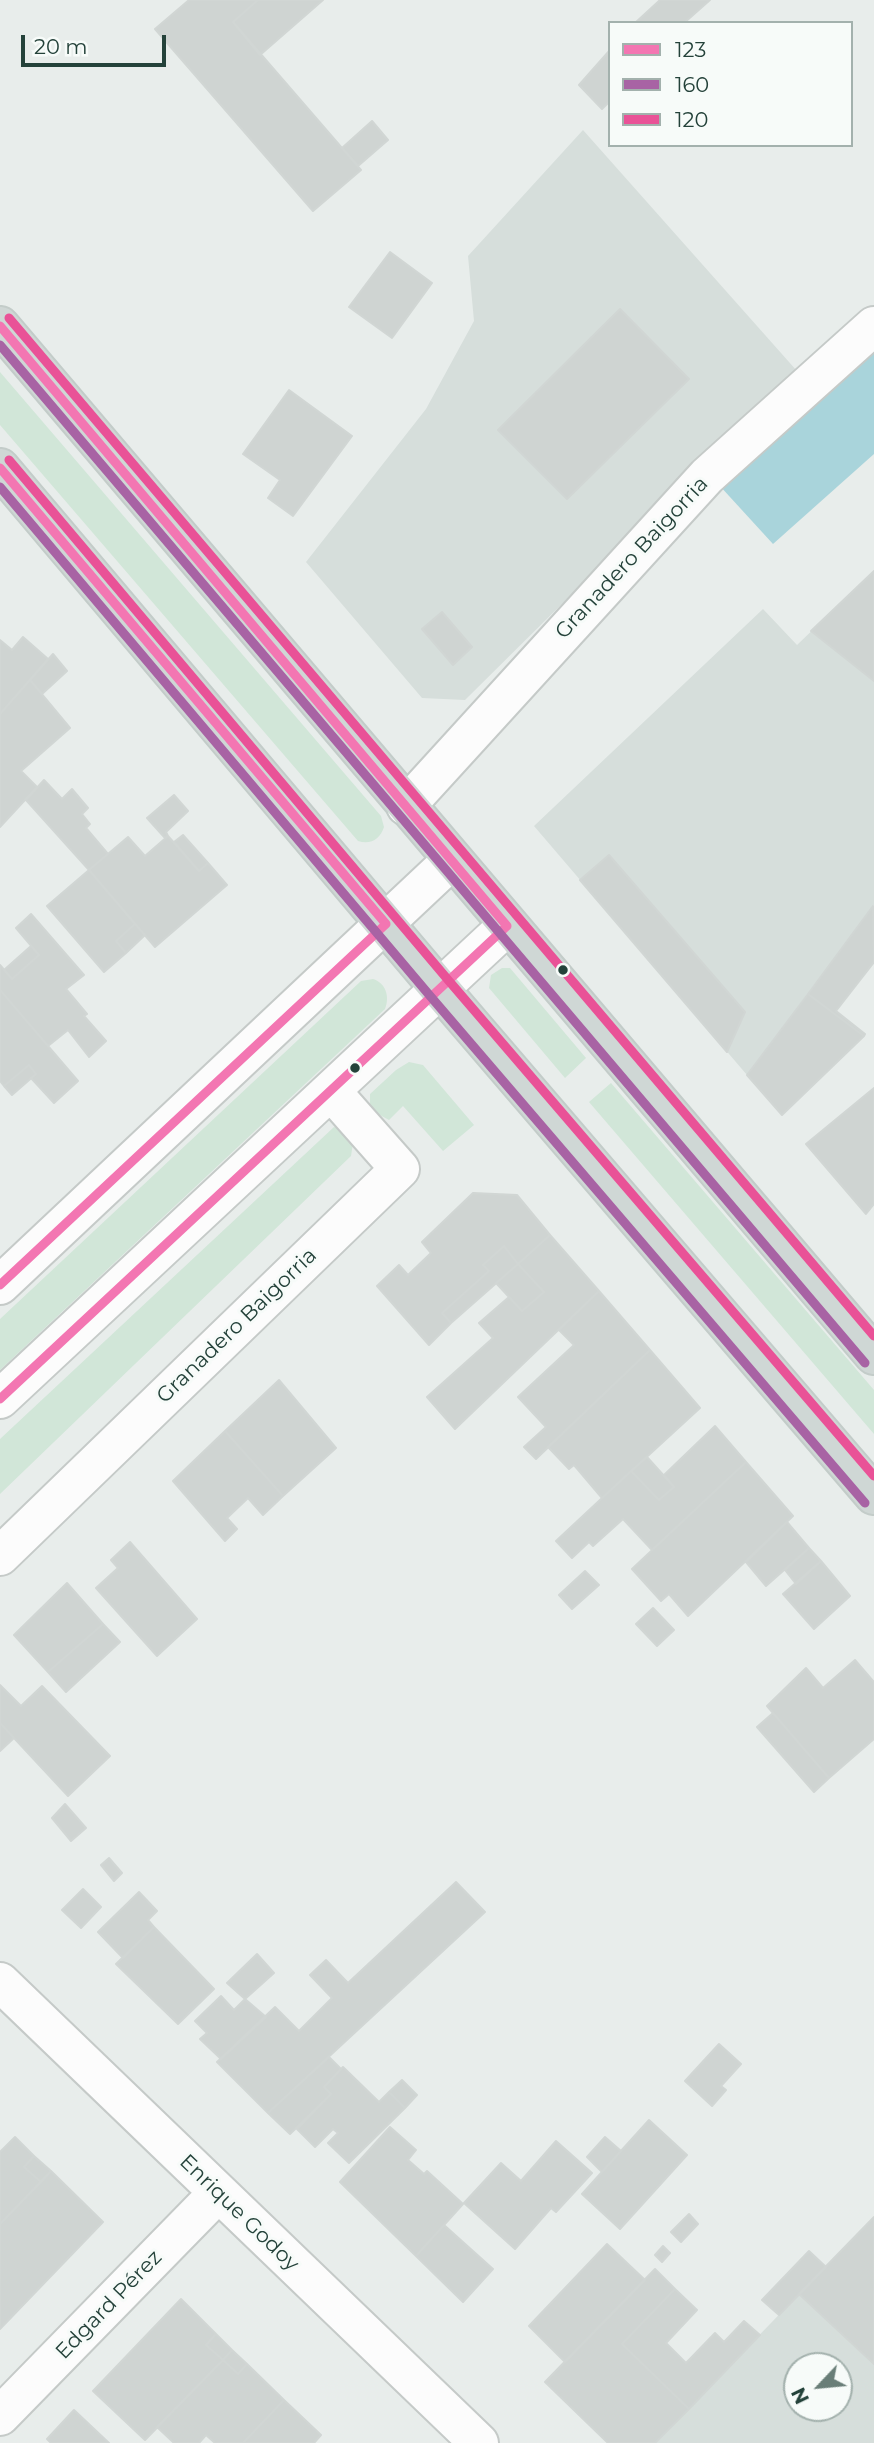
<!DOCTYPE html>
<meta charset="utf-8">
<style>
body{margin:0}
#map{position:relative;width:874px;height:2443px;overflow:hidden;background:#e8edeb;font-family:Montserrat,sans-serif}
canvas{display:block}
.legend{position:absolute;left:608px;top:21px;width:245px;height:126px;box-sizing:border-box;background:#f7fbf9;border:2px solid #a3b1ad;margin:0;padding:9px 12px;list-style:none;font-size:21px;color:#24423a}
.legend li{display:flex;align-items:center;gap:14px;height:35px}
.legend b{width:35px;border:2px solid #a3b1ad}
.north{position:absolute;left:783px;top:2352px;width:70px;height:70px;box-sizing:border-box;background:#f7fbf9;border:2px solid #a3b1ad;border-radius:50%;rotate:244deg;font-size:19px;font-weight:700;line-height:28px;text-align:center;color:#24423a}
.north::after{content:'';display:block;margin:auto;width:24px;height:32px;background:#697e78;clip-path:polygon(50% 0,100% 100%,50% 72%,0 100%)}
.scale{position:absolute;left:21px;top:35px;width:145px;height:32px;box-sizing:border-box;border:4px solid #24423a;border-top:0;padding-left:9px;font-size:21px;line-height:24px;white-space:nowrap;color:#24423a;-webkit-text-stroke:5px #f7fbf9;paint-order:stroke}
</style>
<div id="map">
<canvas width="874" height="2443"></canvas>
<ul class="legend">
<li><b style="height:9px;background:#f376b2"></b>123</li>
<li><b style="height:9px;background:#a863a4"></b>160</li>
<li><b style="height:9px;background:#e95297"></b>120</li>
</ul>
<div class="north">N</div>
<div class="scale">20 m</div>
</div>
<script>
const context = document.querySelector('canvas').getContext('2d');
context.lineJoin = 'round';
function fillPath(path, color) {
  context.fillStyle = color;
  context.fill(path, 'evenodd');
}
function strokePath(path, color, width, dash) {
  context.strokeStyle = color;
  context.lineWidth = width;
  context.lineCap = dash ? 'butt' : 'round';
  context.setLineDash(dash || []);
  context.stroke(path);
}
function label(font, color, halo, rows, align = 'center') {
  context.font = font + ' Montserrat,sans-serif';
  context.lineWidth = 6;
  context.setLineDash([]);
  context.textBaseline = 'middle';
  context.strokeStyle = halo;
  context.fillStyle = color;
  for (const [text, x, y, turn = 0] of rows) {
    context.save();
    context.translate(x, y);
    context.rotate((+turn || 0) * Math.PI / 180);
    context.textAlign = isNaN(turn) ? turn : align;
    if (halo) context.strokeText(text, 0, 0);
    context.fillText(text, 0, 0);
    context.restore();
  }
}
const built = new Path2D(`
 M583 130 797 371 465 700 422 698 306 562 426 409 474 321 468 256Z
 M874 571V905L747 1075 534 826 763 609 797 645Z
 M874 2217V2443H655L799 2294ZM797 2366H839V2408H797Z`);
const green = new Path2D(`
 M0 372 381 816 384 827C380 839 371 845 358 841L0 425Z
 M502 968H510L586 1058 565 1078 489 988 491 975Z
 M373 979C386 983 390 997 385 1009L0 1370V1319L361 981Z
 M409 1062 423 1065 474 1125 443 1151 403 1106 389 1120 378 1114 370 1105V1094L396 1070Z
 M611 1083 874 1390V1434L589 1102Z
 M334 1127 340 1129 353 1143 351 1156 0 1494V1439Z`);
const water = new Path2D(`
 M874 348V454L773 544 719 485Z`);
const building = new Path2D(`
 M189 0H258L233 22 361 170 313 211 155 29Z
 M258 0H323L260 55 233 22Z
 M660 0H710L684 23H635Z
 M610 50V101L602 109 579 85Z
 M372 121 388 140 358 166 342 148Z
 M390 252 432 283 392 338 349 307Z
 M620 309 689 379 567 499 498 430Z
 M289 390 352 436 293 516 268 498 280 480 243 454Z
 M874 571V681L811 631Z
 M442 612 472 647 453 665 422 629Z
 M23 637 48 659 0 714V640L12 650Z
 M53 654 67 671 42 694 30 680Z
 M30 680 70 728 21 771 37 787 0 827V714Z
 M44 780 62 799 72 789 88 808 82 814 90 824 86 828 108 854 89 870 26 800Z
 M174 795 188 811 166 832 168 836 165 838 147 818Z
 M183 835 208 863 199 871 174 842Z
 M168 836 199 871 208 863 227 885 155 947 89 870 128 837 145 856Z
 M609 855 745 1012 727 1052 580 880Z
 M89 870 135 924 116 941 126 953 104 972 47 906Z
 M873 906 874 962 836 1011 865 1034 864 1036 808 994Z
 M31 914 84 975 66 989 87 1014 84 1016 106 1041 89 1057 68 1030 48 1046 0 990V965L12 979 39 955 16 928Z
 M135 924 145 935 126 953 116 941Z
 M31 946 39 955 12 979 4 970Z
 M0 990 78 1081 54 1103 31 1078 36 1074 29 1065 4 1086 0 1081Z
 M808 994 864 1036 782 1115 747 1075Z
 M29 1065 36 1074 12 1095 4 1086Z
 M874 1088V1204L866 1214 806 1144Z
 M473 1193 517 1195 550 1235 518 1264 504 1246 483 1265 489 1271 442 1313 451 1323 429 1345 377 1286 399 1265 408 1275 431 1253 422 1242Z
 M550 1235 599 1291 455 1429 427 1397 493 1338 479 1323 509 1297 522 1311 544 1292 518 1264Z
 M504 1246 518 1264 451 1323 442 1313 489 1271 483 1265Z
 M518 1264 544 1292 522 1311 496 1283Z
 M599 1291 650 1350 536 1459 524 1447 546 1427 518 1397 574 1345 559 1330Z
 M650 1350 700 1408 602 1498 574 1465 569 1469 548 1447Z
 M279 1380 336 1448 283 1496 225 1431Z
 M715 1426 746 1462 652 1550 623 1519 593 1546 589 1542 572 1558 556 1541 631 1471 659 1500 674 1487 664 1475Z
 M225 1431 283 1496 263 1515 248 1498 227 1518 237 1529 225 1541 173 1481Z
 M647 1457 674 1487 659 1500 631 1471Z
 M746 1462 793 1516 688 1616 669 1594 661 1601 632 1569Z
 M787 1522 809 1548 766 1586 746 1562Z
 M130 1542 197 1619 157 1656 96 1588 118 1568 111 1560Z
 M809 1548 821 1561 796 1584 785 1570Z
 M821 1561 850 1596 814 1629 783 1594Z
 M585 1571 599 1585 572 1609 559 1595Z
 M67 1583 103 1624 48 1672 14 1635Z
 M653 1608 674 1630 657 1646 636 1624Z
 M103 1624 120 1642 66 1692 48 1672Z
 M855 1660 874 1682V1739L829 1778 767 1706 806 1668 823 1688Z
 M0 1685 21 1706 42 1686 110 1756 68 1796 0 1723Z
 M773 1713 829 1778 814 1792 757 1727Z
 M0 1723 14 1738 0 1751Z
 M65 1804 86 1828 71 1841 52 1818Z
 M109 1858 122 1873 114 1881 101 1865Z
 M456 1882 485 1912 268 2113 217 2062 275 2007 299 2031 332 1998 310 1975 326 1960 348 1983Z
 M83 1889 101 1907 81 1928 62 1910Z
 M139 1892 157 1911 148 1920 154 1927 123 1958 98 1932Z
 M154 1927 214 1989 178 2024 116 1964Z
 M257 1954 274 1973 245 1999 227 1983Z
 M221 1996 234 2010 245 1999 266 2017 221 2059 200 2039 207 2033 195 2021Z
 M719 2044 741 2064 721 2086 726 2090 712 2106 685 2081Z
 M329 2057 341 2069 324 2087 331 2094 290 2134 268 2113Z
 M343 2067 379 2102 389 2092 405 2108 349 2163 328 2143 338 2133 333 2129 315 2147 297 2129 331 2094 324 2087Z
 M402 2080 417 2095 405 2108 389 2092Z
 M649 2120 687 2155 620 2229 582 2194Z
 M390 2127 416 2150 408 2160 424 2174 427 2171 463 2204 416 2256 340 2182Z
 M15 2137 34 2156 24 2167 41 2182 0 2224V2152Z
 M605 2137 621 2151 602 2172 587 2157Z
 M556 2141 592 2173 556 2212 551 2208 515 2249 464 2203 501 2163 521 2181Z
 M34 2156 51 2171 41 2182 24 2167Z
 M51 2171 103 2222 0 2329V2224Z
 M689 2214 698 2224 681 2242 671 2232Z
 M874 2217V2364L799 2294Z
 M444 2225 493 2269 463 2302 416 2256Z
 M607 2244 645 2280 565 2362 529 2326Z
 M663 2246 670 2253 662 2262 655 2255Z
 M809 2251 826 2267 779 2315 762 2300Z
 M655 2269 675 2289 622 2344 689 2409 655 2443H608L545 2382Z
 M675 2289 697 2310 666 2343 686 2363 715 2333 724 2342 744 2321 760 2335 689 2409 622 2344Z
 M181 2299 216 2334 206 2345 223 2360 145 2440 93 2391Z
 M216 2334 232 2350 223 2360 206 2345Z
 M232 2350 247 2364 238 2374 223 2360Z
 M223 2360 238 2374 247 2364 284 2400 243 2443H215L206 2435 199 2443H174L157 2427Z
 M284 2400 321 2435 314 2443H243Z
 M74 2410 109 2443H51L47 2439Z`);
const minor = new Path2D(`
 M406 806 707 476 874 326
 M0 1285 452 860
 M0 1399 507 926
 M0 1556 400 1169 331 1091
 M0 1982 479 2443
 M0 2416 218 2193`);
const major = new Path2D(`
 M0 326 874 1355
 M0 468 440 989 874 1495`);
const bus1 = new Path2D(`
 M0 326 507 926
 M0 468 386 924
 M0 1285 386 924
 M0 1399 507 926`);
const bus2 = new Path2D(`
 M0 345 865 1363
 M0 487 431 997 865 1503`);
const bus3 = new Path2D(`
 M9 318 874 1336
 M9 460 449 981 874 1476`);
const markers = [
 [563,970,6,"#24423a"],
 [355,1068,6,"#24423a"]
];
const streetNames = [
 ["Granadero Baigorria",632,558,-47],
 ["Granadero Baigorria",237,1326,-44],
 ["Enrique Godoy",239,2213,44],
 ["Edgard Pérez",109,2305,-46]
];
fillPath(built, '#d6dedb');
fillPath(green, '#d1e6d8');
fillPath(water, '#a9d4db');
fillPath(building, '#cfd4d2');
strokePath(building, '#d1d6d4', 2);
strokePath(minor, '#c5cac8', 42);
strokePath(major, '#c3ccc9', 42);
strokePath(minor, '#fcfcfc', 38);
strokePath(major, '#cfd7d5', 38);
strokePath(bus1, '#f376b2', 9);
strokePath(bus2, '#a863a4', 9);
strokePath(bus3, '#e95297', 9);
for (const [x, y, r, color] of markers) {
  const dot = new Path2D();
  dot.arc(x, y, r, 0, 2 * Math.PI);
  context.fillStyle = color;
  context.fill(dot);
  strokePath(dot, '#f7fbf9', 2.5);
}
label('21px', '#24423a', '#f7fbf9', streetNames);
</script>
